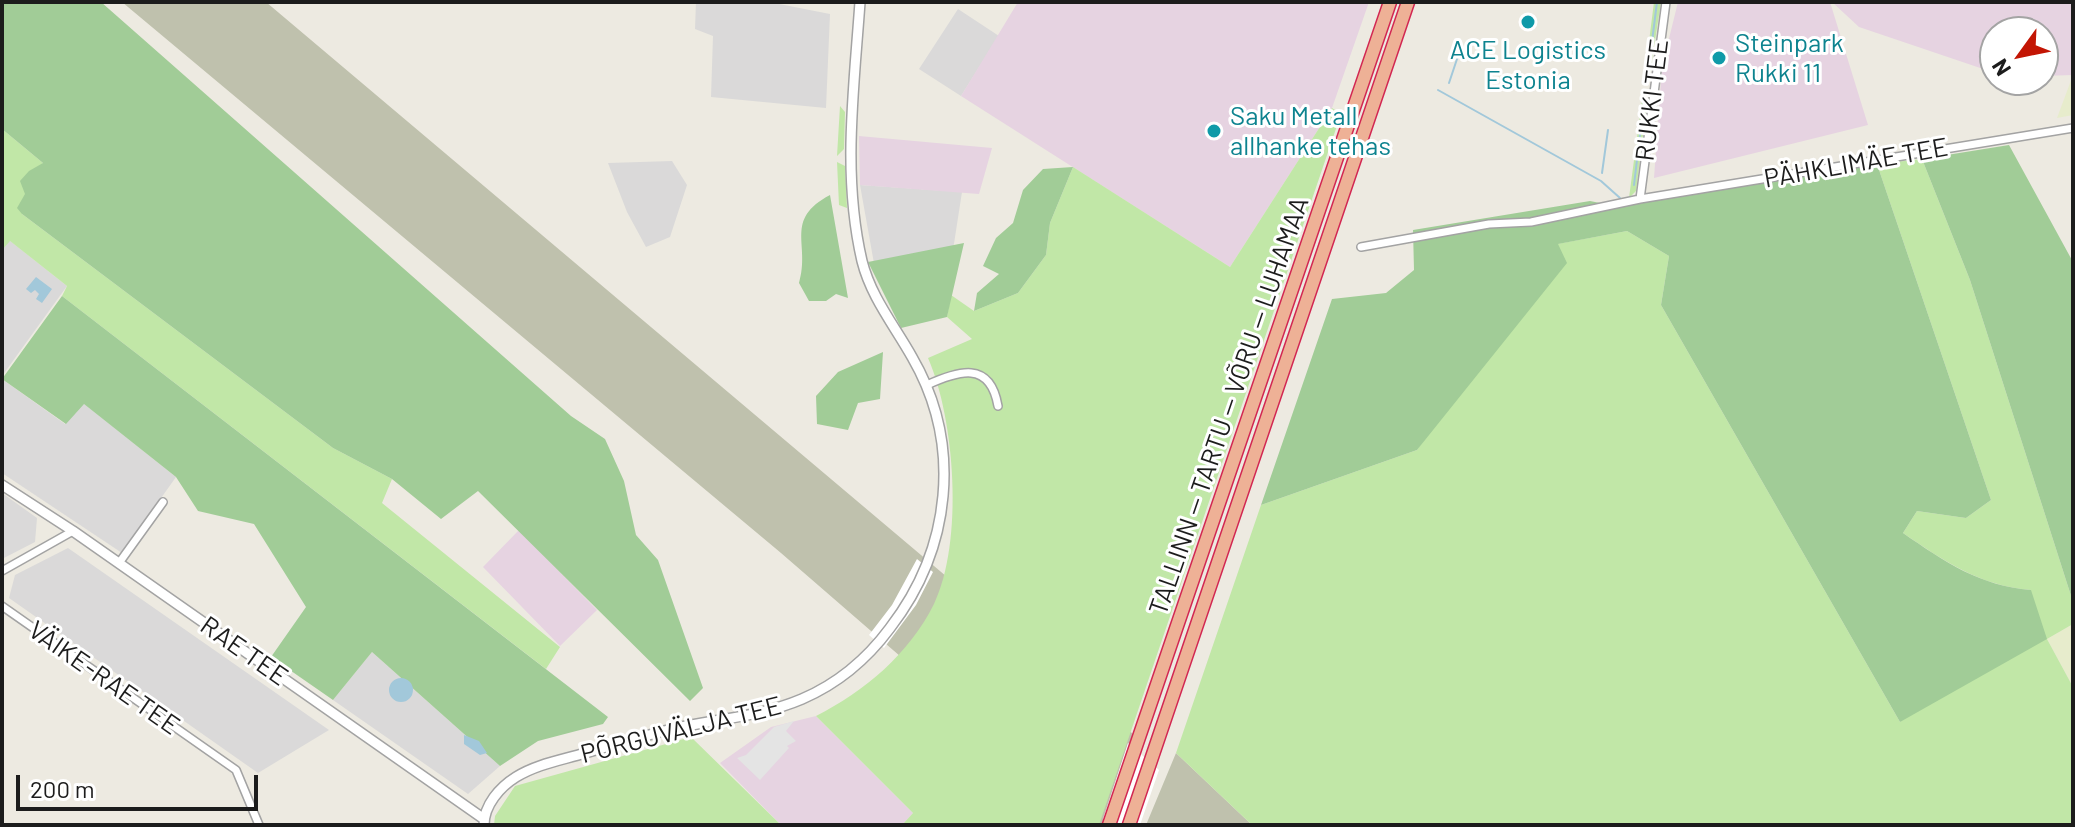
<!DOCTYPE html>
<meta charset="utf-8">
<style>
body{margin:0}
#map{position:relative;width:2075px;height:827px;overflow:hidden;background:#edeae1;font-family:Barlow,sans-serif}
canvas{display:block}
.frame{position:absolute;inset:0;border:4px solid #1c1c1c;pointer-events:none}
.north{position:absolute;left:1979px;top:16px;width:80px;height:80px;box-sizing:border-box;background:#fff;border:2px solid #a4a4a4;border-radius:50%;rotate:237deg;font-size:22px;font-weight:700;line-height:32px;text-align:center;color:#1c1c1c}
.north::after{content:'';display:block;margin:auto;width:28px;height:36px;background:#c31504;clip-path:polygon(50% 0,100% 100%,50% 72%,0 100%)}
.scale{position:absolute;left:16px;top:775px;width:242px;height:36px;box-sizing:border-box;border:4px solid #1c1c1c;border-top:0;padding-left:10px;font-size:24px;line-height:28px;white-space:nowrap;color:#1c1c1c;-webkit-text-stroke:6px #fff;paint-order:stroke}
</style>
<div id="map">
<canvas width="2075" height="827"></canvas>
<div class="frame"></div>
<div class="north">N</div>
<div class="scale">200 m</div>
</div>
<script>
const context = document.querySelector('canvas').getContext('2d');
context.lineJoin = 'round';
function fillPath(path, color) {
  context.fillStyle = color;
  context.fill(path, 'evenodd');
}
function strokePath(path, color, width, dash) {
  context.strokeStyle = color;
  context.lineWidth = width;
  context.lineCap = dash ? 'butt' : 'round';
  context.setLineDash(dash || []);
  context.stroke(path);
}
function label(font, color, halo, rows, align = 'center') {
  context.font = font + ' Barlow,sans-serif';
  context.lineWidth = 6;
  context.setLineDash([]);
  context.textBaseline = 'middle';
  context.strokeStyle = halo;
  context.fillStyle = color;
  for (const [text, x, y, turn = 0] of rows) {
    context.save();
    context.translate(x, y);
    context.rotate((+turn || 0) * Math.PI / 180);
    context.textAlign = isNaN(turn) ? turn : align;
    if (halo) context.strokeText(text, 0, 0);
    context.fillText(text, 0, 0);
    context.restore();
  }
}
const residential = new Path2D(`
 M696 2H769L830 14 826 108 711 97 713 36 695 29Z
 M958 9 999 36 961 96 919 69Z
 M672 161 687 185 670 237 646 247 627 212 608 163Z
 M860 185 962 192 953 250 875 269Z
 M9 240 67 286 2 376V250Z
 M2 379 65 424 83 403 176 477 122 553 2 473Z
 M2 493 37 518 35 542 2 559Z
 M68 548 329 730 258 773 9 598 15 575Z
 M372 652 500 766 468 794 333 700Z`);
const industrial = new Path2D(`
 M1018 2H1369L1332 108 1230 267 961 96Z
 M1678 2H1830L1868 125 1654 178 1662 67Z
 M1832 2H2073V75L2043 76V32H1995V73L1859 27Z
 M859 136 992 148 979 194 860 185Z
 M519 530 597 610 560 646 483 567Z
 M816 716 913 813 902 825H781L720 763 771 727Z`);
const construction = new Path2D(`
 M122 2H266L1133 734 1102 825H1095L781 553Z
 M1176 753 1252 825H1146Z`);
const farmland = new Path2D(`
 M2073 75V115L2057 118Z
 M2073 624V687L2047 639Z`);
const grass = new Path2D(`
 M1654 2H1661L1650 73 1644 81Z
 M1643 92 1647 103 1636 191 1629 198Z
 M840 106 845 112 844 149 837 156Z
 M1332 108 1341 114 1099 825H902L913 813 816 716C865 691 909 654 934 604 964 542 955 419 928 358L972 339 947 317 951 295 974 311 1018 293 1046 255 1050 223 1073 167 1230 267Z
 M2 129 43 163 26 194 22 214 333 448 392 479 382 503 560 647 546 669 62 296 67 286 10 241 2 250Z
 M1922 159 1970 280 2073 602V624L2047 639 2073 687V825H1252L1176 753 1261 505 1417 450 1557 244 1627 231 1669 256 1661 305 1900 722 2031 590C1980 586 1944 561 1903 533L1917 511 1966 518 1991 500 1877 164Z
 M837 162 845 166 847 208 839 205Z
 M691 737 781 825H494L495 816 515 786Z`);
const forest = new Path2D(`
 M2 2H101L571 416 605 439 624 481 636 535 658 560 703 688 690 701 478 491 441 519 392 479 333 448 22 214 17 208 25 194 20 181 29 171 43 163 2 129Z
 M2009 145 2073 262V602L1970 280 1922 159Z
 M1877 164 1991 500 1966 518 1917 511 1903 533C1945 562 1980 586 2031 590L2047 639 1900 722 1661 305 1669 256 1627 231 1558 244 1567 263 1417 450 1261 505 1332 299 1386 293 1414 270 1413 230 1590 201 1615 206Z
 M1073 167 1050 223 1046 255 1018 293 974 311 977 293 999 274 983 266 996 238 1013 223 1023 190 1043 169Z
 M830 195 848 298 836 294 826 301H809L799 283C811 244 783 220 830 195Z
 M964 243 947 317 901 328 868 262Z
 M62 296 608 717 603 724 538 741 500 766 372 652 333 700 271 657 306 607 254 524 198 511 176 477 84 404 66 424 2 379Z
 M883 352 880 399 858 403 848 430 817 424 816 396 838 372Z`);
const parking = new Path2D(`
 M794 721 786 731 796 741 787 746 789 748 760 780 737 758 746 755 774 727Z`);
const water = new Path2D(`
 M36 277 52 289 42 303 36 299 39 294 35 290 31 293 26 289Z
 M389 690a12 12 0 1 1 24 0a12 12 0 1 1-24 0Z
 M464 735 479 741 487 753 480 755 464 744Z`);
const pier = new Path2D(`
 M917 559 933 572 916 605 884 648 869 635 892 605Z
 M1128 743 1159 770 1140 825H1110L1103 819Z`);
const stream = new Path2D(`
 M1648 73 1657 2
 M1449 83 1458 56
 M1438 90 1601 181 1620 198
 M1602 173 1608 130
 M1634 185 1644 101`);
const minor = new Path2D(`
 M1640 199 1666 2
 M1361 247 1489 224 1531 222 1640 199 2073 128
 M927 385C958 371 990 360 998 406
 M119 563 163 502
 M2 571 73 531
 M2 606 236 770 259 825`);
const tertiary = new Path2D(`
 M2 485 73 531 484 819
 M484 825C484 805 500 787 516 777 537 764 562 760 585 753 614 745 643 736 672 729 715 719 760 717 802 699 837 684 867 659 890 628 951 549 963 445 912 357 894 325 871 297 862 261 842 175 854 89 860 2`);
const trunk = new Path2D(`
 M1109 825 1390 2
 M1129 825 1408 2`);
const markers = [
 [1528,22,8,"#0f9aa8"],
 [1719,58,8,"#0f9aa8"],
 [1214,131,8,"#0f9aa8"]
];
const cultureNames = [
 ["Steinpark",1735,43],
 ["Rukki 11",1735,73],
 ["ACE Logistics",1528,50,"center"],
 ["Estonia",1528,80,"center"],
 ["Saku Metall",1230,116],
 ["allhanke tehas",1230,146]
];
const streetNames = [
 ["RUKKI TEE",1652,100,-83],
 ["PÄHKLIMÄE TEE",1856,163,-10],
 ["TALLINN — TARTU — VÕRU — LUHAMAA",1229,406,-71],
 ["RAE TEE",244,651,35],
 ["VÄIKE-RAE TEE",104,678,35],
 ["PÕRGUVÄLJA TEE",681,730,-14]
];
fillPath(residential, '#dad9d9');
fillPath(industrial, '#e6d3e1');
fillPath(construction, '#bfc1ad');
fillPath(farmland, '#e7eccc');
fillPath(grass, '#c1e7a7');
fillPath(forest, '#a1cc97');
fillPath(parking, '#e4e4e4');
fillPath(water, '#a2c8da');
fillPath(pier, '#fff');
strokePath(stream, '#a2c8da', 2);
strokePath(minor, '#a3a3a3', 10);
strokePath(tertiary, '#a3a3a3', 12);
strokePath(trunk, '#d22752', 15);
strokePath(minor, '#fff', 7);
strokePath(tertiary, '#fff', 9);
strokePath(trunk, '#eeb196', 12);
for (const [x, y, r, color] of markers) {
  const dot = new Path2D();
  dot.arc(x, y, r, 0, 2 * Math.PI);
  context.fillStyle = color;
  context.fill(dot);
  strokePath(dot, '#fff', 3);
}
label('26px', '#0d838f', '#fff', cultureNames, 'left');
label('26px', '#1c1c1c', '#fff', streetNames);
</script>
